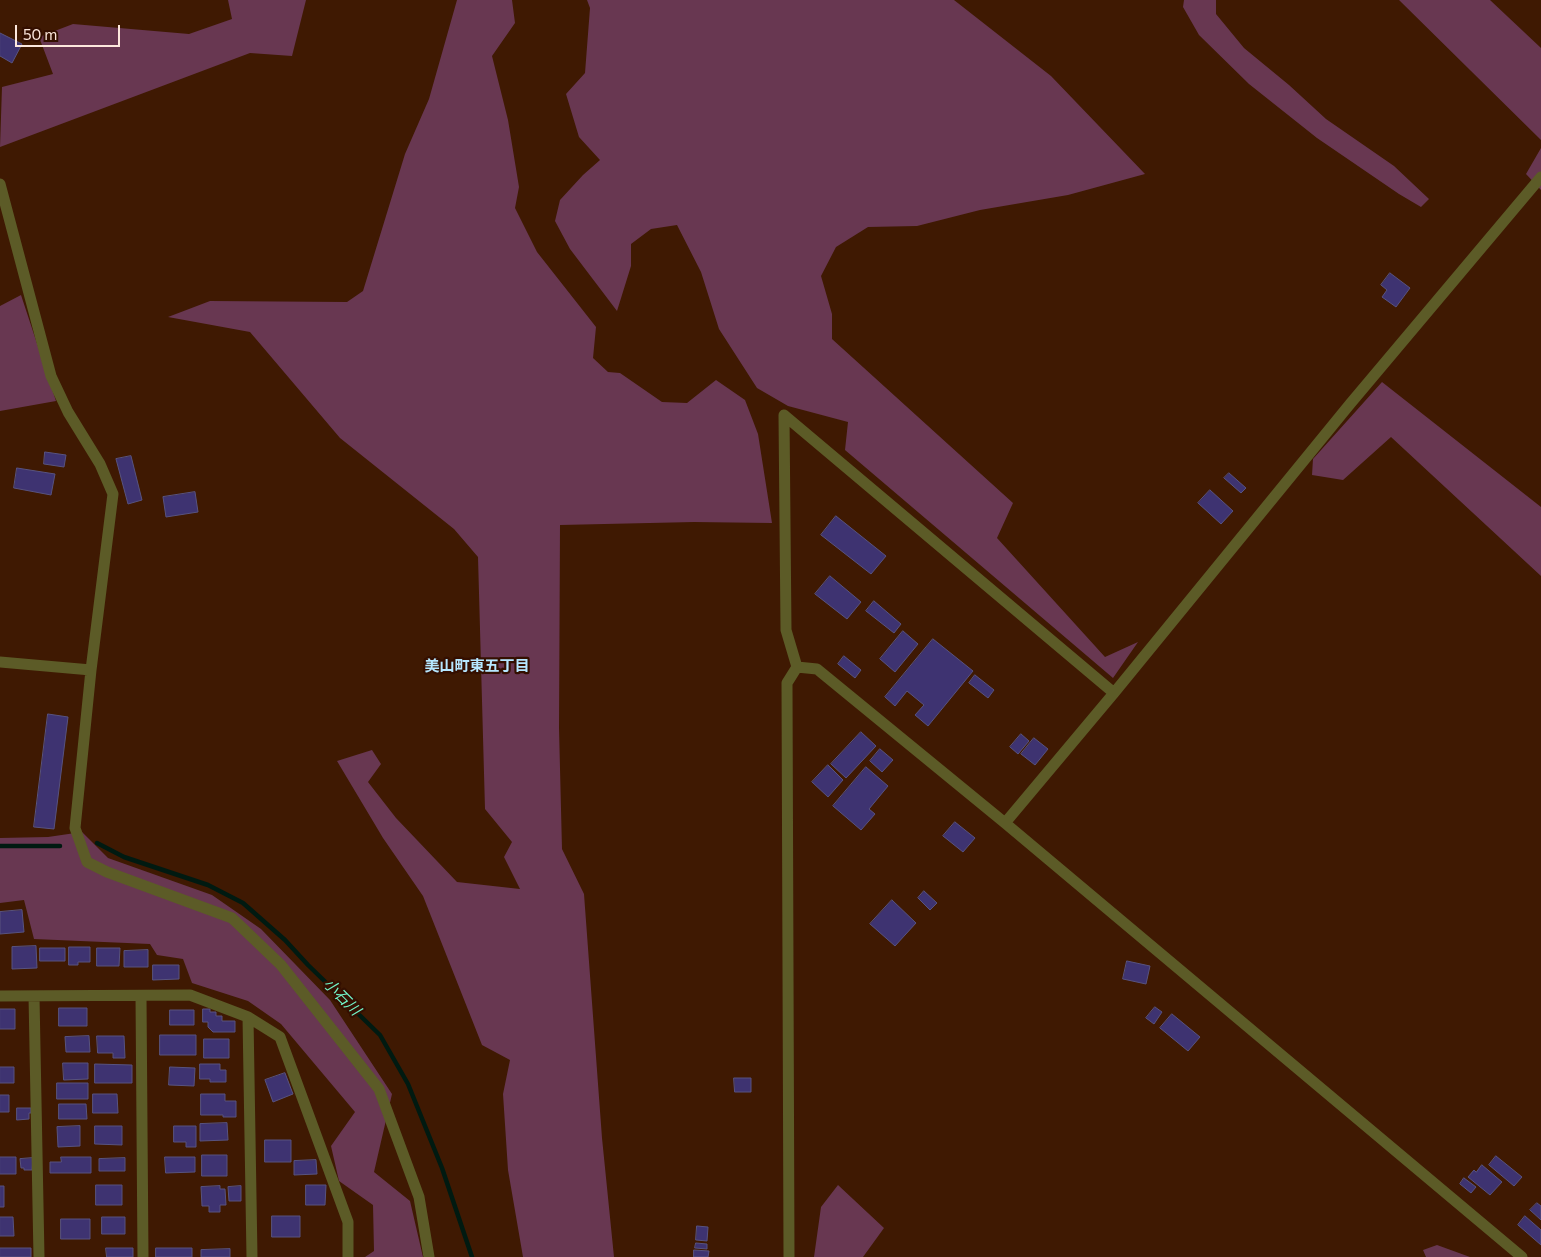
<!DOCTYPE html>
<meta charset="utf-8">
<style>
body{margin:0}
#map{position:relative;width:1541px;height:1257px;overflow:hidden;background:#3f1902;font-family:Commissioner,sans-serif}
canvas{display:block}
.scale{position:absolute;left:15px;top:25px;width:105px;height:22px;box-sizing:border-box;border:2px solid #fde8dd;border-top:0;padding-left:6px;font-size:15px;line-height:18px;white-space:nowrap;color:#fde8dd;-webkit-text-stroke:4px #340f00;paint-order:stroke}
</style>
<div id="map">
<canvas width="1541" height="1257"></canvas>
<div class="scale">50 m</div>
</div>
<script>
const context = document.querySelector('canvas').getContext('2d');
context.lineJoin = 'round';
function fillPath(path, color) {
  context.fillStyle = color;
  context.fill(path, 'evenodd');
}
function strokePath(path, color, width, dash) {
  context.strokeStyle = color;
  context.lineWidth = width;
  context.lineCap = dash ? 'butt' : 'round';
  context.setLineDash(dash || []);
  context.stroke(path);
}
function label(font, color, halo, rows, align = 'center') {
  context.font = font + ' Commissioner,"Noto Sans JP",sans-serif';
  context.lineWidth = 4.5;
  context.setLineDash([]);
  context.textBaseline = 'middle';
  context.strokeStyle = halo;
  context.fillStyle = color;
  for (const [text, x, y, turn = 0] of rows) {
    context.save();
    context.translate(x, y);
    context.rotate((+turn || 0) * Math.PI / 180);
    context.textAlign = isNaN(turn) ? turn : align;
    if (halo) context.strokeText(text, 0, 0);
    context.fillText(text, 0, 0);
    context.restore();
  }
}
const green = new Path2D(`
 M228 0H306L292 56 250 53 0 147 2 87 53 74 39 37 73 24 189 34 232 19Z
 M457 0H512L515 23 492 56 508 120 519 187 515 208 537 252 596 327 593 358 608 372 620 373 662 402 687 403 716 380 745 400 758 434 772 523 694 522 560 525 559 728 562 849 584 894 602 1138 614 1257H523L508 1170 503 1094 510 1060 482 1045 423 896 383 838 337 761 372 750 381 764 368 782 396 818 457 882 520 889 504 857 512 842 485 809 478 557 454 529 340 438 250 332 168 317 210 301 347 302 363 291 405 154 429 99Z
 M587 0H954L1051 76 1145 174 1068 195 980 210 917 226 868 227 836 247 821 276 832 314V339L1013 503 997 538 1105 657 1138 642 1113 678 845 450 848 422 788 406 757 388 719 329 701 272 677 225 651 229 631 244V266L617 311 570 249 555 221 560 200 583 175 600 160 579 137 566 94 585 73 590 8Z
 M1184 0H1216V14L1244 48 1289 85 1326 119 1394 166 1429 199 1421 207 1399 194 1317 138 1249 84 1199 35 1183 7Z
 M1399 0H1490L1541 48V140Z
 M1541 148V190L1526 174Z
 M21 295 56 401 0 411V306Z
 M1382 382 1541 507V576L1391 437 1343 480 1312 475 1313 459Z
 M82 832 108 858 212 895 261 929 330 1000 392 1094 374 1172 410 1201 423 1257H365L374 1251 373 1205 339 1181 331 1146 355 1112 281 1024 248 1001 192 983 183 959 157 955 150 944 34 939 24 900 0 903V838L48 837Z
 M838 1185 884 1228 863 1257H814L821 1207Z
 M1437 1245 1470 1257H1426L1423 1250Z`);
const stream = new Path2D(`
 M97 843 124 857 208 885 243 903 285 940 308 965 380 1035 408 1084 442 1168 472 1257
 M0 846H60`);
const building = new Path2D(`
 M0 33 22 44 12 63 0 56Z
 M1390 273 1410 288 1396 307 1382 297 1387 290 1381 285Z
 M45 452 66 455 64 467 44 464Z
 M131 456 142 500 128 504 116 459Z
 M17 468 55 474 51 495 14 488Z
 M1229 473 1246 488 1241 493 1224 478Z
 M1210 490 1233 511 1221 524 1198 503Z
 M195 492 198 512 166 517 163 497Z
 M836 516 886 556 871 574 821 535Z
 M830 576 861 602 847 619 815 594Z
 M874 601 901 624 894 633 866 611Z
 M903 631 918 644 895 672 880 659Z
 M933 639 973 671 928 726 915 715 924 705 907 691 895 706 885 697Z
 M844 656 861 670 855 678 838 664Z
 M975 675 994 690 988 698 969 683Z
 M48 714 68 717 54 829 34 827Z
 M861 732 876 746 846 778 831 764Z
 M1021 734 1029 741 1018 754 1010 747Z
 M1034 738 1048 749 1035 765 1021 754Z
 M880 749 893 760 882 772 870 761Z
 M828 765 843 780 828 797 812 782Z
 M866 767 888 786 869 809 875 814 861 830 833 806Z
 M955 822 975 838 963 852 943 836Z
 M924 891 937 903 930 910 918 898Z
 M892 900 916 923 895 946 870 924Z
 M22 910 24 932 0 934V912Z
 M36 946 37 968 12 969V947Z
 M69 947H90V962H78V965H69Z
 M40 948H65V961H40Z
 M97 948H120L119 966H97Z
 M148 950V967H124V951Z
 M1127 961 1150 966 1146 984 1123 979Z
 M153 965H179V979L153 980Z
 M1155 1007 1162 1012 1154 1024 1146 1018Z
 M59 1008H87V1026H59Z
 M0 1009H15V1029H0Z
 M203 1009H210V1012H216V1016H222V1021H235V1032H213L208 1027V1022H203Z
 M170 1010H194V1025H170Z
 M1172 1014 1200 1037 1188 1051 1160 1028Z
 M160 1035H196V1055H160Z
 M89 1036 90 1052H66L65 1037Z
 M97 1036H124L125 1058H113V1053H98Z
 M204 1039H229V1058H204Z
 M63 1063H88V1079L64 1080Z
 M95 1064 132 1065V1083H95Z
 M200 1064H220V1070H226V1082H210V1079H200Z
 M0 1067H14V1083H0Z
 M170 1067 195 1068 194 1086 169 1085Z
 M285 1073 293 1094 273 1102 265 1080Z
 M734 1078H751V1092H735Z
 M57 1083H88V1099H57Z
 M93 1094H117L118 1113H93Z
 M201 1094H225V1101H236V1117H223V1115H201Z
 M0 1095H9V1112H0Z
 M59 1104H86L87 1119H59Z
 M17 1108H31V1113H29V1119L17 1120Z
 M227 1123 228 1140 200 1141V1124Z
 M80 1126V1146L58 1147 57 1127Z
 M95 1126H122V1145L95 1144Z
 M174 1126H196V1147H186V1142H174Z
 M265 1140H291V1162H265Z
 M202 1155H227V1176H202Z
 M1496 1156 1522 1177 1514 1186 1489 1165Z
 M0 1157H16V1174H0Z
 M61 1157H91V1173H50V1162H61Z
 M165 1157H195V1172L166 1173Z
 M33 1158 32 1170H24V1168H21L20 1159Z
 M125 1158V1171H99V1159Z
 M316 1160 317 1174 294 1175V1161Z
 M1482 1165 1502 1182 1490 1195 1468 1177 1474 1170 1476 1172Z
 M1464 1178 1476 1187 1471 1193 1460 1184Z
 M96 1185H122V1205H96Z
 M306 1185H326L325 1205H306Z
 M0 1186H4V1207H0Z
 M220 1186V1189H225L226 1205H220V1212H209V1206H202L201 1187Z
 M241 1186V1201H229L228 1187Z
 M1537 1203 1541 1206V1220L1530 1210Z
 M272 1216H300V1237H272Z
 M1525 1216 1541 1230V1245L1518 1225Z
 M0 1217H13L14 1236H0Z
 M102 1217H125V1234H102Z
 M61 1219H90V1239H61Z
 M697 1226 708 1227 707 1241 696 1240Z
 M696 1243 707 1244V1249L695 1248Z
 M0 1248H31V1257H0Z
 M106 1248H133V1257H107Z
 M156 1248H192V1257H156Z
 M230 1249V1257H201V1250Z
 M694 1250 709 1251 708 1257H694Z`);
const minor = new Path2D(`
 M0 184 51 376 68 412 100 464 113 494 91 670 75 828 87 862 107 872 232 918 281 965 379 1089 419 1197 429 1257
 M784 415 786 630 797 667 787 683 789 1257
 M784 415 1114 693
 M0 662 91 670
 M797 667 817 669 1005 823 1522 1257
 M1005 823 1114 693 1350 404 1541 177
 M0 996 190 995 248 1017 280 1037 348 1222V1257
 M34 996 39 1257
 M141 996 143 1257
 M248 1017 252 1257`);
const neighbourhoodNames = [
 ["美山町東五丁目",477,666]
];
const waterNames = [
 ["小石川",342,997,45]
];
fillPath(green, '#683751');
strokePath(stream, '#001a11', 4.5);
fillPath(building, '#3e3371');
strokePath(building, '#58537f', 1);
strokePath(minor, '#5c5b27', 11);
label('bold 15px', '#b6e7ff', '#340f00', neighbourhoodNames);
label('italic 15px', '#71f3c7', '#340f00', waterNames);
</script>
